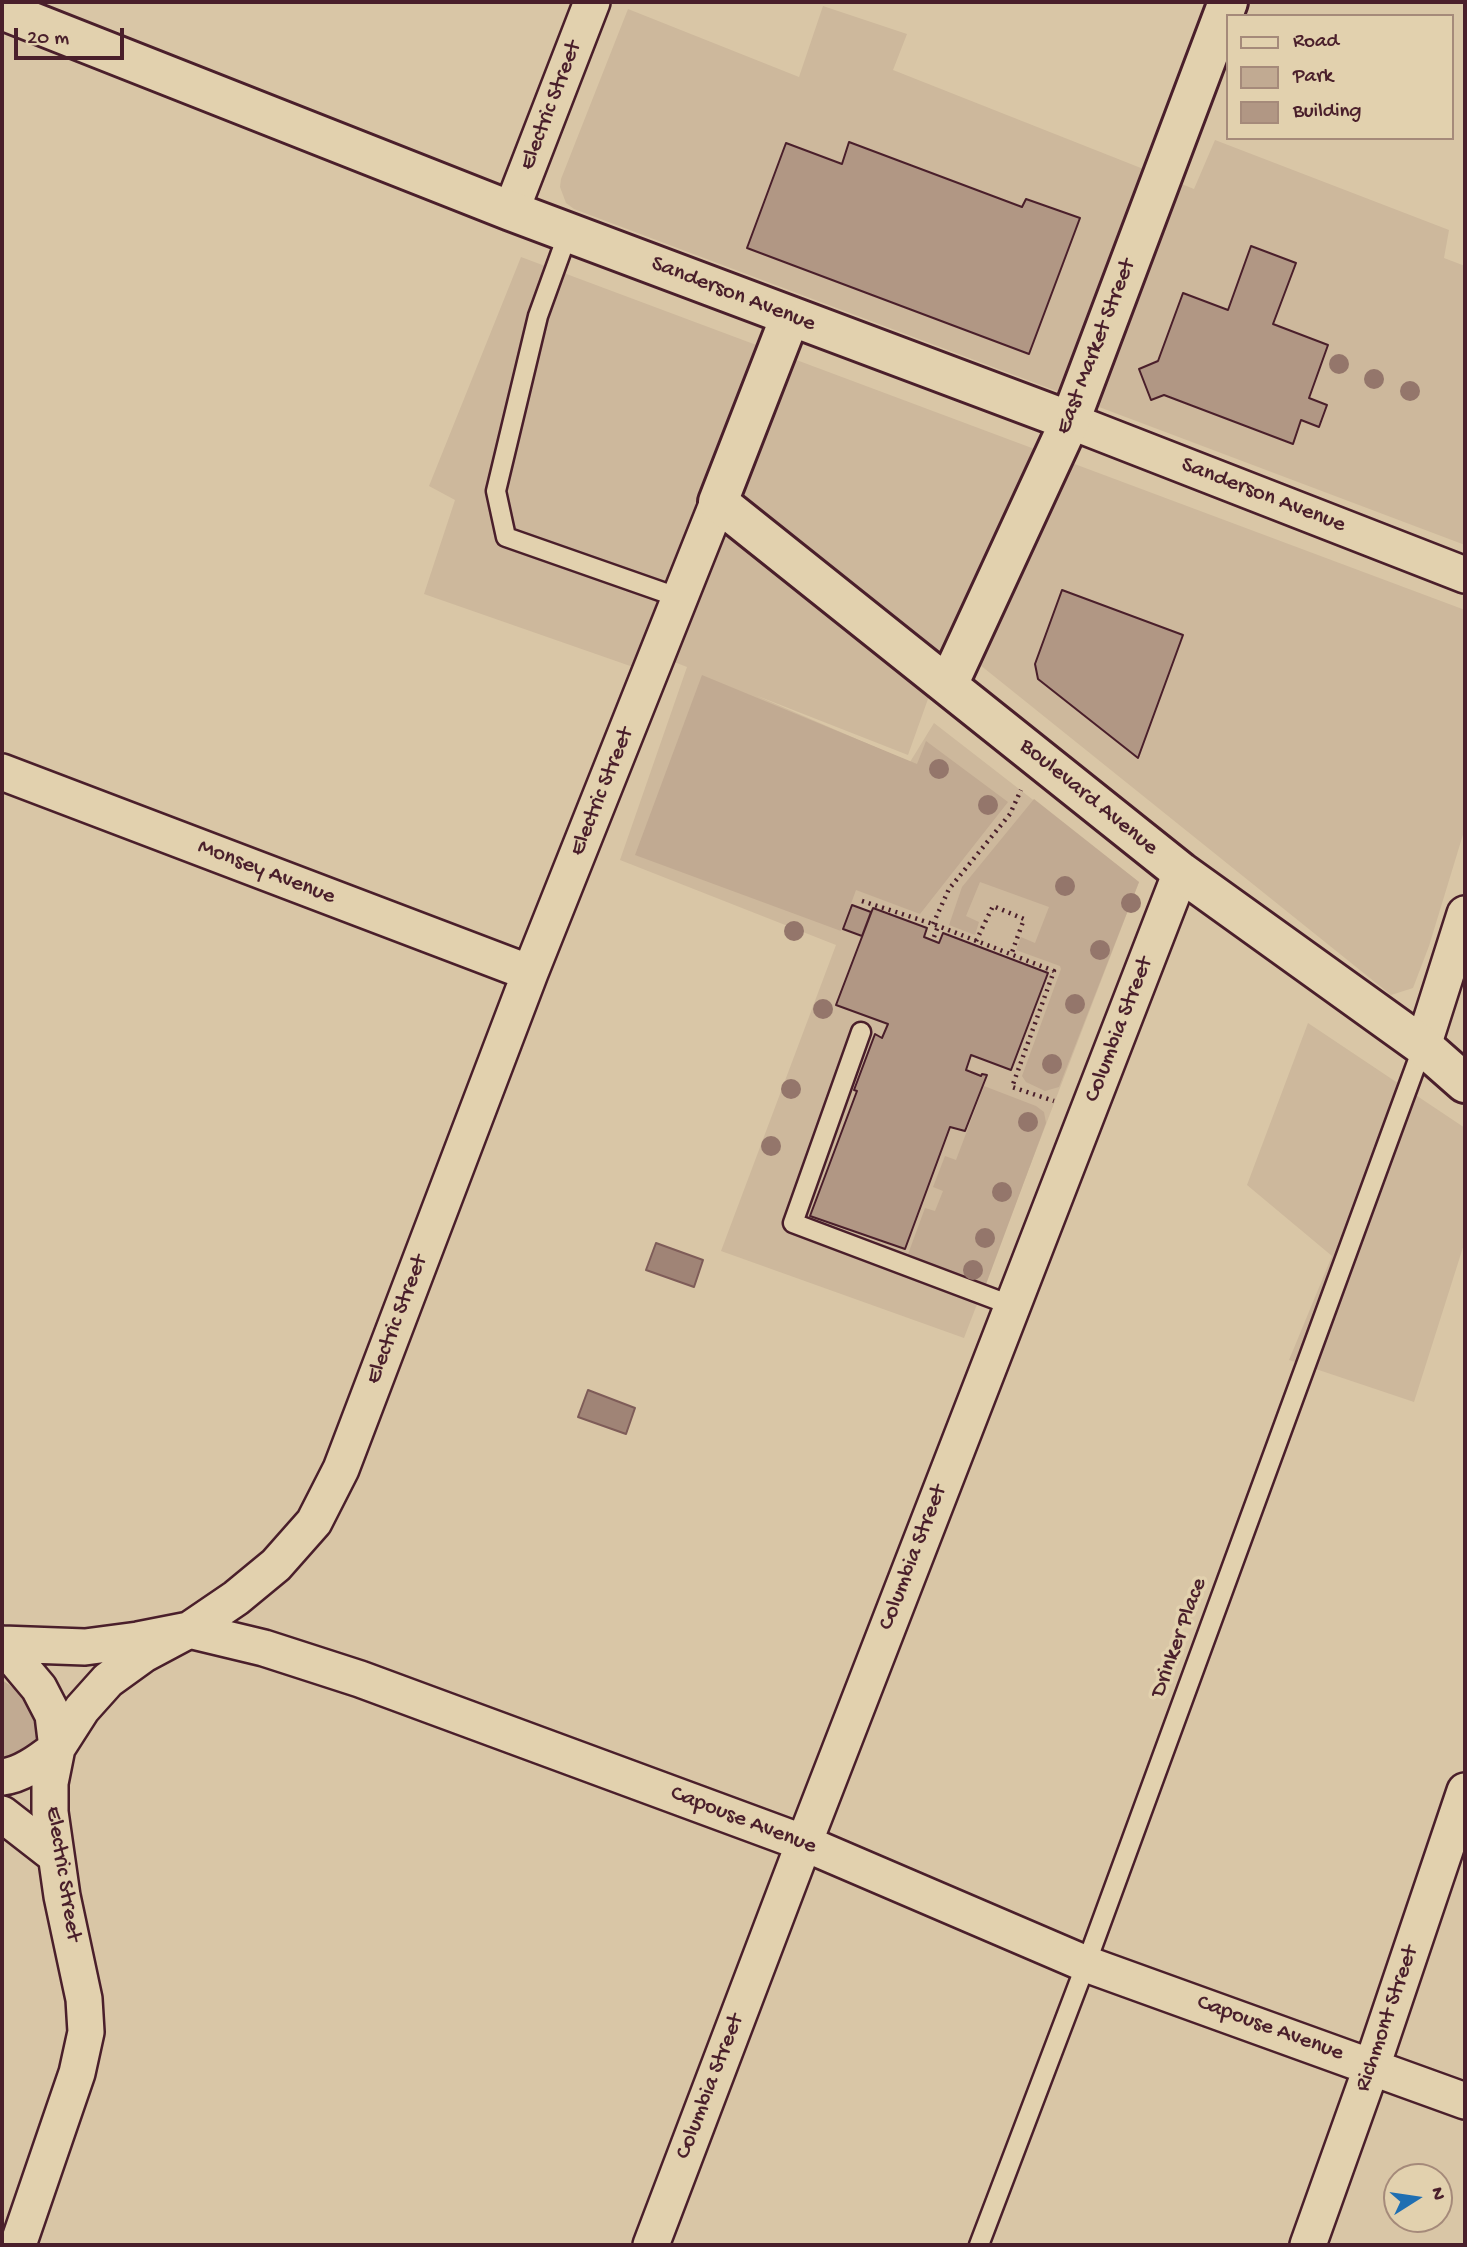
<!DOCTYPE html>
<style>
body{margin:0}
#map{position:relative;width:1467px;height:2247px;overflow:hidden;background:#d9c6a6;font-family:"Gochi Hand",sans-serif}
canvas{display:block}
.frame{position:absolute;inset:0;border:4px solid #4a1f2b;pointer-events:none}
.legend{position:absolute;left:1226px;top:14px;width:228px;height:126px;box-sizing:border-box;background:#e2d1ae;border:2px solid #a58a7a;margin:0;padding:9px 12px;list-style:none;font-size:21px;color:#4a1f2b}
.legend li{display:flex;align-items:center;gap:14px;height:35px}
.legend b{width:35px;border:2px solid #a58a7a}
.north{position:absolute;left:1383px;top:2163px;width:70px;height:70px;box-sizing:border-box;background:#e2d1ae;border:2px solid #a58a7a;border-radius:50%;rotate:78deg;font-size:19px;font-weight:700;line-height:28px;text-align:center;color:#4a1f2b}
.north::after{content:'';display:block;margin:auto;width:24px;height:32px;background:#1f6fb2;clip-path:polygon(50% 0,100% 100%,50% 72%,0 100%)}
.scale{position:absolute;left:14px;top:28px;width:110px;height:32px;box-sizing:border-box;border:4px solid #4a1f2b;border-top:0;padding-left:9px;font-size:21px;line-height:24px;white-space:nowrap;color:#4a1f2b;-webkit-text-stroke:5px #e2d1ae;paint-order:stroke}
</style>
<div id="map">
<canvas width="1467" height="2247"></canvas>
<div class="frame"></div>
<ul class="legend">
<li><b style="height:9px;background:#e2d1ae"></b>Road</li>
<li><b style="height:19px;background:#c1aa92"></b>Park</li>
<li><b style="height:19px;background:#b19784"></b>Building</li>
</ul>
<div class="north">N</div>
<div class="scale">20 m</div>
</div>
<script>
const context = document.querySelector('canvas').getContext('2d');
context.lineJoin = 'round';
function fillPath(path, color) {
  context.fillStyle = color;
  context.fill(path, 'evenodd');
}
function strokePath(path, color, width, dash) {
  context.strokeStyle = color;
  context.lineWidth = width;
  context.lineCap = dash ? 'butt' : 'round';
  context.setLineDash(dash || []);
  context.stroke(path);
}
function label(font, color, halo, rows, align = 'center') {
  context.font = font + ' "Gochi Hand",sans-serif';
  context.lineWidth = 7;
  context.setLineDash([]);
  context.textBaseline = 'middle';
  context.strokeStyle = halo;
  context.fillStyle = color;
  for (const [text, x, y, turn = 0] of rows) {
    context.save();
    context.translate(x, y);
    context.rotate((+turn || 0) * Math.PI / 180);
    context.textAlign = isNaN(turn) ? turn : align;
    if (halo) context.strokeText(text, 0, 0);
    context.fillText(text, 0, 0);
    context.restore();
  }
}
const built = new Path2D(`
 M823 6 907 34 893 70 1194 189 1215 140 1449 230 1444 258 1465 266V545L574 209 566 203 560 187 561 179 628 9 799 77Z
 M521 257 1465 610V828L1429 946 1413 988 1391 995 949 640 908 755 755 695 910 762 934 723 1139 882 964 1338 721 1251 836 945 620 860 687 667 644 650 636 668 424 594 455 500 429 486Z
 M1308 1023 1465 1128V1241L1414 1402 1289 1360 1332 1256 1247 1185Z`);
const green = new Path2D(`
 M702 675 917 764 926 741 1008 802 920 914 856 890 841 931 635 855Z
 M1034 799 1139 882 1059 1087 1045 1091 1026 1082 1022 1076 1061 969 1060 966 1016 950 1021 937 1035 943 1049 907 980 882 966 916 979 922 975 935 949 925 962 887Z
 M984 1086 1036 1106 1044 1112 1046 1123 985 1287 907 1257 925 1208 935 1211 943 1191 933 1187 945 1156 956 1160Z
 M2 1680C22 1692 34 1709 44 1729 36 1750 22 1754 2 1757Z`);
const water = new Path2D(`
 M656 1243 703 1260 694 1287 646 1270Z
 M588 1390 635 1408 626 1434 578 1417Z`);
const building = new Path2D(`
 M849 142 1022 207 1026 199 1080 218 1029 354 747 248 786 143 842 164Z
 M1251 246 1296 263 1273 324 1328 345 1309 398 1327 405 1319 427 1301 420 1293 444 1164 395 1151 400 1139 369 1158 361 1183 293 1228 310Z
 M1062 590 1183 635 1138 758 1038 679 1035 664Z
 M852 905 871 912 862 936 843 929Z
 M873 908 927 928 924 937 939 943 943 933 1048 973 1011 1070 971 1055 966 1070 981 1076 982 1074 987 1075 965 1131 950 1127 905 1249 810 1216 857 1091 854 1090 875 1034 882 1038 888 1024 836 1005Z`);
const path = new Path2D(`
 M862 901 933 924 1054 971 1012 1087 1054 1101
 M933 924 949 889 1010 814 1021 790
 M934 937 938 926
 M976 941 993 906 1024 919 1011 955`);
const service = new Path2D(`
 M568 233 538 316 496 491 506 537 680 598
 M861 1032 793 1223 1013 1306
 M979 2245 1086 1964 1423 1046`);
const minor = new Path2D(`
 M511 211 592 2
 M1070 421 1465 575
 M2 772 530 973
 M1423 1046 1465 914
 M2 1644 85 1647 138 1640 189 1630 264 1648 360 1679 804 1843 1086 1964 1465 2101
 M2 1644 39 1688 53 1715 57 1748
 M2 1777C22 1775 41 1760 57 1748
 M2 1814 56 1856
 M18 2245 77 2073 86 2032 84 1999 62 1896 50 1812V1783L57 1748 82 1709 108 1680 144 1654 189 1630 236 1598 276 1565 314 1522 341 1469 530 973 718 502
 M651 2245 804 1843 1181 872
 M1308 2245 1372 2066 1465 1791`);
const tertiary = new Path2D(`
 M2 10 511 211 1070 421
 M790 317 718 502 1181 872 1423 1046 1465 1083
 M948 685 1070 421 1228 2`);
const trees = [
 [1339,364],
 [1374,379],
 [1410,391],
 [939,769],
 [988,805],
 [1065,886],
 [1131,903],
 [794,931],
 [1100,950],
 [1075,1004],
 [823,1009],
 [1052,1064],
 [791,1089],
 [1028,1122],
 [771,1146],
 [1002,1192],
 [985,1238],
 [973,1270]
];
const streetNames = [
 ["Electric Street",552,106,-69],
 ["Sanderson Avenue",733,295,21],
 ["East Market Street",1097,347,-69],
 ["Sanderson Avenue",1263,496,21],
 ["Electric Street",603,792,-68],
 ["Boulevard Avenue",1088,798,39],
 ["Monsey Avenue",266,873,21],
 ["Columbia Street",1120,1030,-69],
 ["Electric Street",398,1320,-69],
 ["Columbia Street",914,1558,-69],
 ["Drinker Place",1180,1638,-70],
 ["Capouse Avenue",743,1821,21],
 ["Electric Street",62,1874,81],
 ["Richmont Street",1388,2019,-71],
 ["Capouse Avenue",1270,2029,20],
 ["Columbia Street",711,2087,-69]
];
fillPath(built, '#cdb89c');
fillPath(green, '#c1aa92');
fillPath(water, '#a08476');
strokePath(water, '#7e5c58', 2);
fillPath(building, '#b19784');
strokePath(building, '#4a1f2b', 2);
strokePath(service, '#4a1f2b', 23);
strokePath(minor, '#4a1f2b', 40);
strokePath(tertiary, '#4a1f2b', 44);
strokePath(path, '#4a1f2b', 4.5, [2, 5]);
strokePath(service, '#e2d1ae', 18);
strokePath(minor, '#e2d1ae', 35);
strokePath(tertiary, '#e2d1ae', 38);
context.fillStyle = '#94766b';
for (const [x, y] of trees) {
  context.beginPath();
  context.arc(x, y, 10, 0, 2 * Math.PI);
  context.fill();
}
label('23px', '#4a1f2b', '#e2d1ae', streetNames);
</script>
